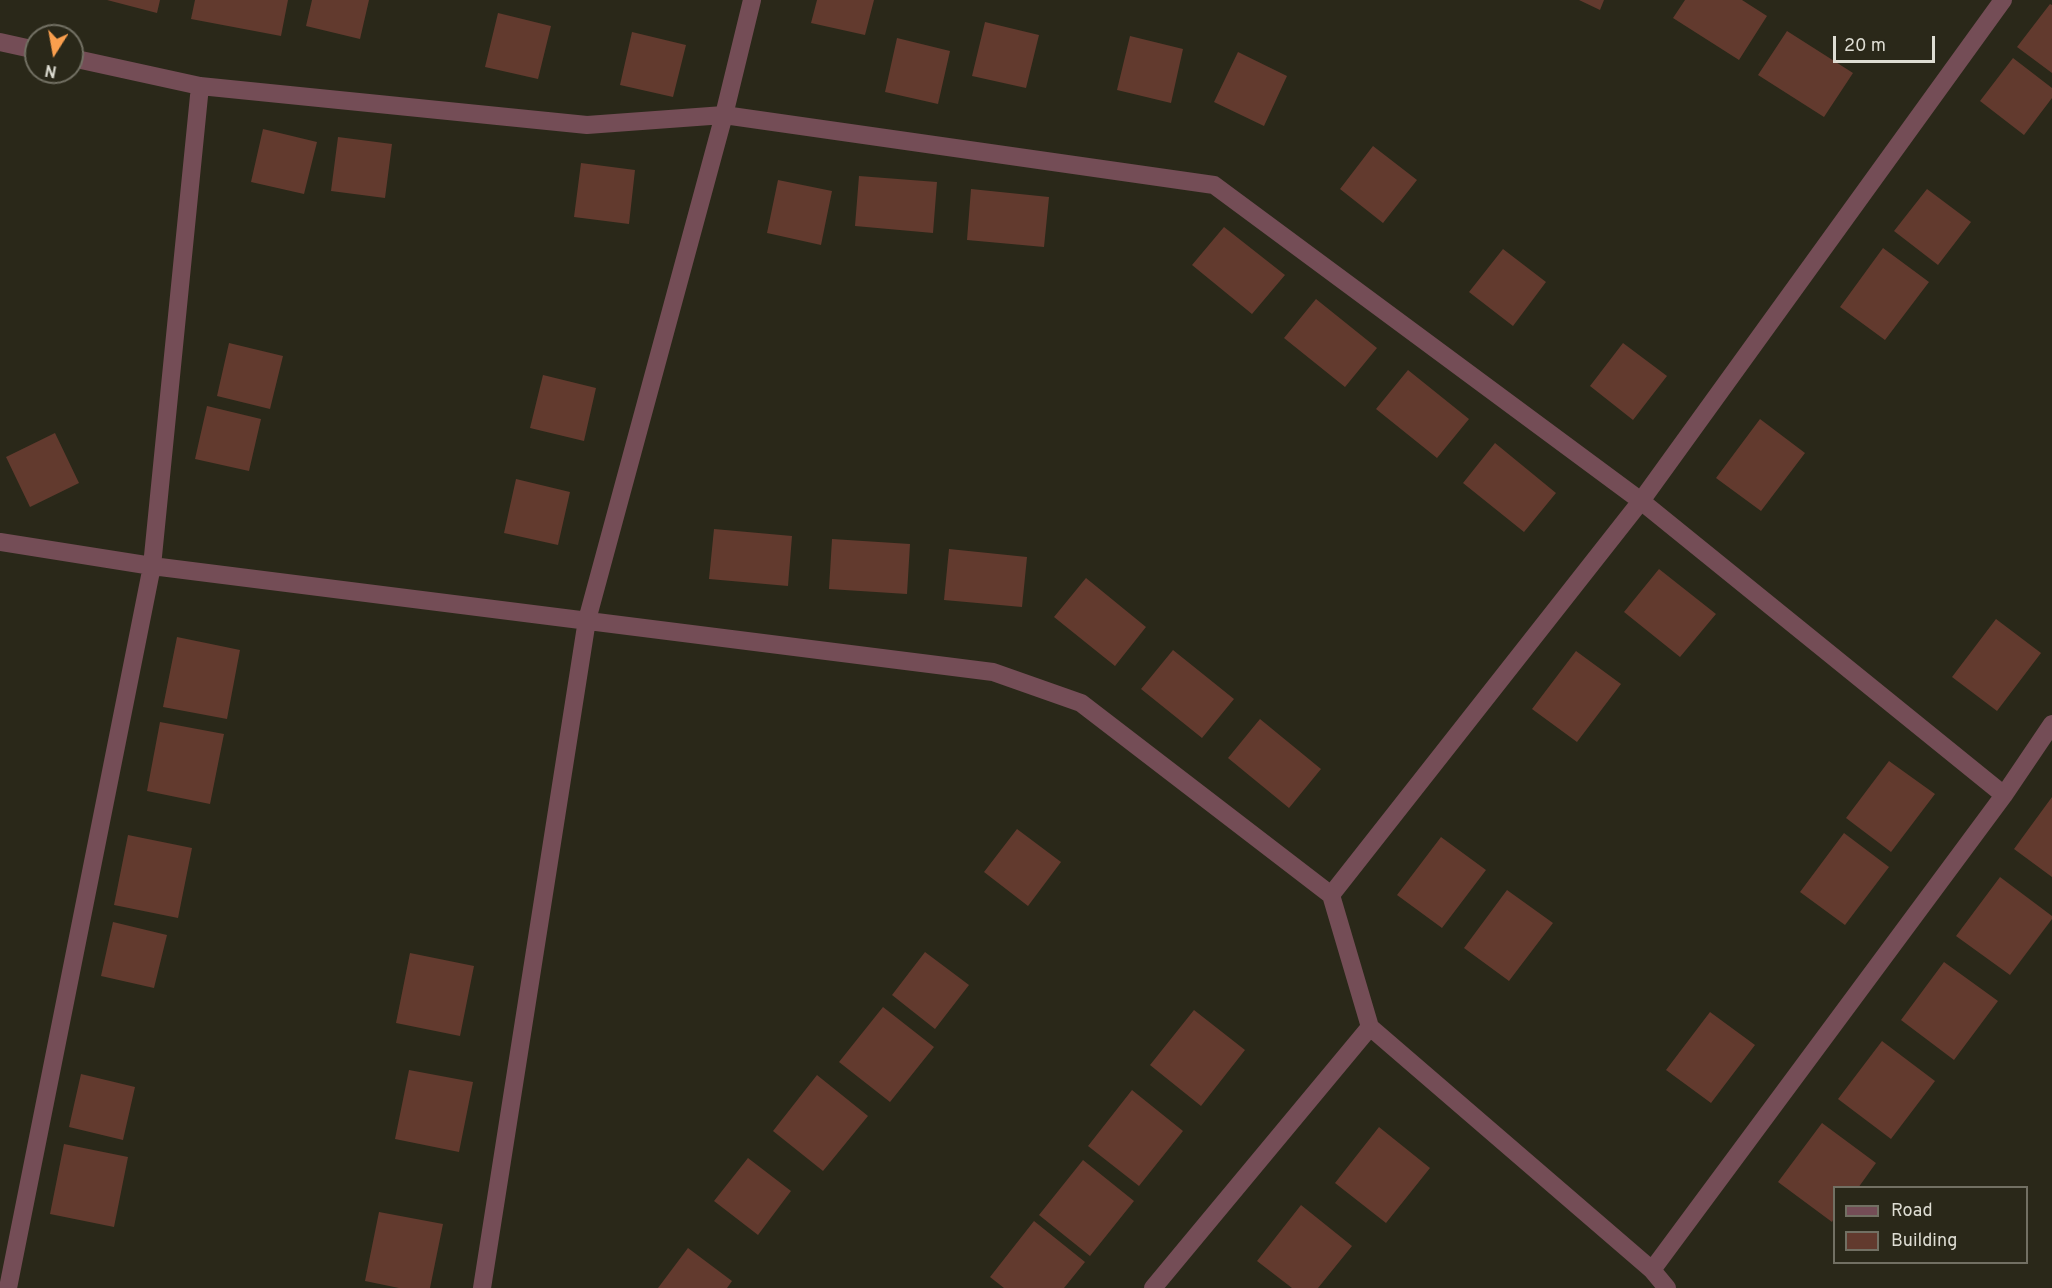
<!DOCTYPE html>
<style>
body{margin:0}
#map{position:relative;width:2052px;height:1288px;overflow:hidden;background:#2a2819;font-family:Overpass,sans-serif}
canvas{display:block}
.legend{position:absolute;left:1833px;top:1186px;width:195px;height:78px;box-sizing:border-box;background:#2a2819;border:2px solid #727063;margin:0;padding:8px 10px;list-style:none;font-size:18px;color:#deddd3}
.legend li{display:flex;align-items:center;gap:12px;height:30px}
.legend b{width:30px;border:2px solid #727063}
.north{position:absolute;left:24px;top:24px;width:60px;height:60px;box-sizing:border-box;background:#2a2819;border:2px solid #727063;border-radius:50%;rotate:191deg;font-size:16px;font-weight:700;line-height:24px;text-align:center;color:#deddd3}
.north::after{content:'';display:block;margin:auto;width:21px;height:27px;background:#fa9f4e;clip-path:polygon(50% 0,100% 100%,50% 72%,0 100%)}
.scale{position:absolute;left:1833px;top:36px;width:102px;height:27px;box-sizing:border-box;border:3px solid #deddd3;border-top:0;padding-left:8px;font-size:18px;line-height:21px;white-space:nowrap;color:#deddd3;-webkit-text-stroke:4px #2a2819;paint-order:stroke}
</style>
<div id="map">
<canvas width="2052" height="1288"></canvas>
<ul class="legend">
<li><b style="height:8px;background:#744d56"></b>Road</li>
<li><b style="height:16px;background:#623a2e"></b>Building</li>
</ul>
<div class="north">N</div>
<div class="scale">20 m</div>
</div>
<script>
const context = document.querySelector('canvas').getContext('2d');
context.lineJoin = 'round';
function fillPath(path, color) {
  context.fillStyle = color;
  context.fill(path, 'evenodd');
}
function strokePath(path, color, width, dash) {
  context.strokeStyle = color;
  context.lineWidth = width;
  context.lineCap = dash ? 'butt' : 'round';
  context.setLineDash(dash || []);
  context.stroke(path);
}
const building = new Path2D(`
 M107 0H160L157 13Z
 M195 0H288L281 36 191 19Z
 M312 0H369L360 39 306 26Z
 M817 0H874L865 35 811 23Z
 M1579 0H1604L1600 10Z
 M1685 0H1742L1767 16 1739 60 1673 18Z
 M2050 4 2052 5V73L2017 47Z
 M498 13 551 26 538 79 485 67Z
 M985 22 1039 35 1026 88 972 76Z
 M1787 31 1853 73 1824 117 1758 75Z
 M632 32 686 45 673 97 620 85Z
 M1130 36 1183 49 1171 103 1117 90Z
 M897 38 950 51 938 104 885 92Z
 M1238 52 1287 76 1264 126 1214 102Z
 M2013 58 2052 88V98L2024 135 1980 101Z
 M263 129 317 142 304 194 251 182Z
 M338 137 392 144 385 198 331 191Z
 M1373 146 1417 180 1383 223 1340 189Z
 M581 163 635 170 629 224 574 217Z
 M859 176 937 182 933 233 855 226Z
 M778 180 832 191 821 245 767 233Z
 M971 189 1049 197 1044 247 967 240Z
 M1927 189 1971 222 1938 265 1894 231Z
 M1224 227 1285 275 1252 314 1192 265Z
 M1883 248 1929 282 1885 340 1840 307Z
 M1503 249 1546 282 1513 326 1469 292Z
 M1316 299 1377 348 1345 387 1284 338Z
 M229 343 283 356 270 409 217 396Z
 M1623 343 1667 376 1633 420 1590 386Z
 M1408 370 1469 419 1437 458 1376 409Z
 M543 375 596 388 584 441 530 428Z
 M207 406 261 419 249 471 195 459Z
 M1760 419 1805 453 1761 511 1716 478Z
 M55 433 79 483 30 507 6 457Z
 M1495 443 1556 493 1524 532 1463 483Z
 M516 479 570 492 558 545 504 533Z
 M714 529 792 536 788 586 709 579Z
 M832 539 910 544 907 594 829 589Z
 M949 549 1027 557 1022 607 944 600Z
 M1659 569 1716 614 1680 657 1624 612Z
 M1086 578 1146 627 1115 666 1054 617Z
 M1996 619 2041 653 1997 711 1952 677Z
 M177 637 240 650 227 719 163 707Z
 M1173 650 1234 699 1202 738 1141 689Z
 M1576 651 1621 684 1577 742 1532 709Z
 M1260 719 1321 769 1289 808 1228 758Z
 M160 722 224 734 210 804 147 791Z
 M1889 761 1935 794 1891 852 1846 818Z
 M2052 797V877L2014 849Z
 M1017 829 1061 862 1028 906 984 872Z
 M1844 833 1889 867 1845 925 1800 892Z
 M128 835 192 848 178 918 114 905Z
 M1441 837 1486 870 1442 928 1397 895Z
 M2000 877 2052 916V919L2010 975 1956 936Z
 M1507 890 1553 923 1509 981 1464 948Z
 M113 922 167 935 154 988 101 976Z
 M925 952 969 985 935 1029 892 995Z
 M410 953 474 966 460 1036 396 1023Z
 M1944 962 1998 1001 1954 1060 1901 1020Z
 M883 1007 934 1047 890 1102 839 1062Z
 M1194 1010 1245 1050 1201 1106 1150 1065Z
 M1710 1012 1755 1045 1711 1103 1666 1070Z
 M1882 1041 1935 1081 1891 1139 1838 1099Z
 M409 1070 473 1082 459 1152 395 1139Z
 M81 1074 135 1087 123 1140 69 1127Z
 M817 1075 868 1116 823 1171 773 1131Z
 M1132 1090 1183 1131 1139 1186 1088 1146Z
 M1822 1123 1876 1163 1858 1188H1834V1218L1832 1222 1778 1182Z
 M1379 1127 1430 1168 1386 1223 1335 1183Z
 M64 1144 128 1157 114 1227 50 1214Z
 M748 1158 791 1191 758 1235 714 1201Z
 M1083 1160 1134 1201 1090 1256 1039 1215Z
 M1301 1205 1352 1246 1318 1288H1292L1257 1261Z
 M379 1212 443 1224 430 1288H399L365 1281Z
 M1034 1221 1085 1262 1064 1288H1004L990 1277Z
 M688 1248 732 1281 727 1288H658Z`);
const minor = new Path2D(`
 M0 42 36 50
 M72 58 200 86 587 125 724 115 1214 185 1641 501 2004 795
 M0 542 152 566 993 672 1081 703 1331 895 1370 1027 1652 1270 1667 1288
 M1331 895 1641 501 2003 0
 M1652 1270 2004 795 2052 724
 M8 1288 152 566 200 86
 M482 1288 587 620 724 115 752 0
 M1153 1288 1370 1027`);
fillPath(building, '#623a2e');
strokePath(minor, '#744d56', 18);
</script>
